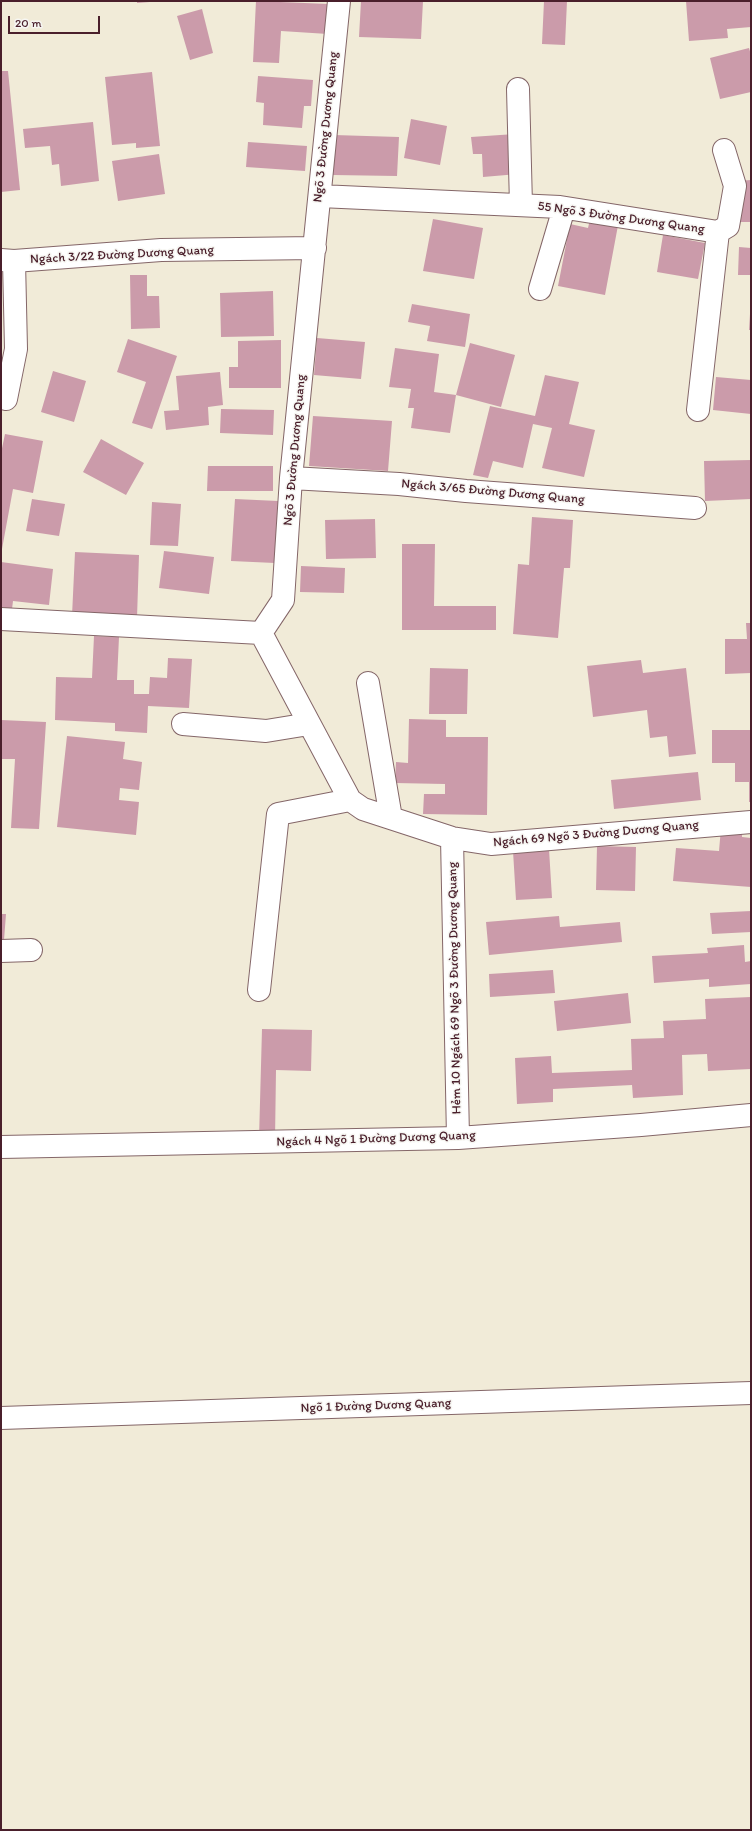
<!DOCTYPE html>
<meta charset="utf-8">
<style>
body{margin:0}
#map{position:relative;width:752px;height:1831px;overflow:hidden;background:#f1ebd8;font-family:Itim,sans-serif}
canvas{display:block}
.frame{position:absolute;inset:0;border:2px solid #4a1f2b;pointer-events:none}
.scale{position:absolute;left:8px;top:16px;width:92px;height:18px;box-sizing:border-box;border:2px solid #4a1f2b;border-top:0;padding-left:5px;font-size:12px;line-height:14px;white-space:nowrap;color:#4a1f2b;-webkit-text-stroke:3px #f6f6f2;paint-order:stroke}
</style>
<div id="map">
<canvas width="752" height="1831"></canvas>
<div class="frame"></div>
<div class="scale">20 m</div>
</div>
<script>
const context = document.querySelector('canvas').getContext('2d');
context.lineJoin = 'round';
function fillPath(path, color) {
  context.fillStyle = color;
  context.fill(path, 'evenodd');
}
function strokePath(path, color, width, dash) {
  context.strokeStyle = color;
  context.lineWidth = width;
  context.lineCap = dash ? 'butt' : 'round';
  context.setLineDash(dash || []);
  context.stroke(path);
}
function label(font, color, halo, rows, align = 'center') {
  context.font = font + ' Itim,sans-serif';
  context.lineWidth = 3;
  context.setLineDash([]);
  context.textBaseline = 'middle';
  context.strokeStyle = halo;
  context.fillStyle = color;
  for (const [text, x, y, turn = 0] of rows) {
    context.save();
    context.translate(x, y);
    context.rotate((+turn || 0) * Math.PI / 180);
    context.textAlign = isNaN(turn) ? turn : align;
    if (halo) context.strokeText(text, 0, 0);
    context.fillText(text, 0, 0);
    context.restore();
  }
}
const building = new Path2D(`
 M137 1H150V2L137 3Z
 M256 1 329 4 328 34 281 31 279 63 253 62Z
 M361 1H423L421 39 359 37Z
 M544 1H567L565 45 542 44Z
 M686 1H751V27L727 29 728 38 689 41Z
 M202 9 213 53 190 60 177 16Z
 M749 48 751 55V92L720 99 710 58Z
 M1 71H8L20 190 1 192Z
 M152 72 160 146 136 148V143L112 145 105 77Z
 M258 76 313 80 311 106H304L302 128 263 125 264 103 256 102Z
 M411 119 447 126 440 165 404 158Z
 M93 122 99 181 61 186 59 164 52 165 50 146 25 148 23 129Z
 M515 134 518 174 483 177 482 154H473L471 137Z
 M334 135 399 137 397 176 333 175Z
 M248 142 307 146 305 171 246 167Z
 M159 154 165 194 118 201 112 161Z
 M751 180V222H739L736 181Z
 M591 215 619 220 605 295 558 286 570 224 588 228Z
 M433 219 483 228 474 279 423 271Z
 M663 235 705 243 698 279 657 272Z
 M739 247 751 248V275H738Z
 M130 275H147V296H159L160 328 131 329Z
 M273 291 274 336 221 337 220 293Z
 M412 304 470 314 465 347 427 341 430 326 408 322Z
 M750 314H751V330H749Z
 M317 338 365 342 361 379 314 375Z
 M128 339 177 356 152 429 132 423 146 382 117 372Z
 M281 340V388H229V367H238V341Z
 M470 343 515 355 501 407 456 395 450 433 411 428 414 408H408L411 389 389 387 395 348 439 354 434 392 456 395Z
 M53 371 86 381 74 422 41 412Z
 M220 372 223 405 208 407 209 425 166 430 164 411 179 410 176 376Z
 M545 375 579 382 569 424 595 430 584 477 542 468 552 428 533 424 523 468 493 461 488 478 473 475 490 406 535 416Z
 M716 377 751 380V414L713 410Z
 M221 409 274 410 273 435 220 433Z
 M313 416 392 421 388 471 309 466Z
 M5 434 43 441 33 493 13 489 2 549 1 453Z
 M101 439 144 463 126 495 83 472Z
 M751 460V499L705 501 704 461Z
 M208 466H273V491H207Z
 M32 499 65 504 59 536 26 531Z
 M235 499 278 501 275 563 231 561Z
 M152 502 181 504 178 546 150 545Z
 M532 517 573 520 570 568H564L558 638 513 634 518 564 529 565Z
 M375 519 376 558 326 559 325 520Z
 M402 544H435L434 606H496V630H402Z
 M164 551 214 557 209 594 159 588Z
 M75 552 139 555 137 618 72 616Z
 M1 562 53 569 49 605 13 601 12 609 1 607Z
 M301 566 345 568 344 593 300 592Z
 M746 623H751V673L725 674V639H747Z
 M94 636 119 637 117 680H134V694H149L150 677 167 678 168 658 192 659 189 708 148 706 147 733 115 731V723L55 720 56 677 92 678Z
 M641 660 643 673 686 668 696 754 669 757 667 736 650 738 647 710 593 717 587 666Z
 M430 668 468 669 467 714H429Z
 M409 719 446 720V737H488L487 815 423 814 424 794H445V784L395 783 396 762 408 763Z
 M1 720 46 722 39 829 11 828 15 759H1Z
 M712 730H751V802H749V782H735V763H712Z
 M67 736 125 742 123 759 142 762 139 790 120 788 119 800 139 802 136 835 57 827Z
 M698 772 701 800 614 809 611 780Z
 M721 828 742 830V837L751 838V887L673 881 676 848 719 851Z
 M597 846 636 847 635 891 596 890Z
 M549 849 552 898 516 900 513 851Z
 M751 911V932L712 934 710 913Z
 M1 914H6L4 940H1Z
 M559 916 560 927 620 922 622 942 489 955 486 922Z
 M744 945 745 962 751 961V984L709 987V979L654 983 652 956 708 953 707 948Z
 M553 970 555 993 490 997 489 974Z
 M628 993 631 1023 557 1031 554 1001Z
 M751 997V1069L708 1071 707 1054 682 1055 683 1095 633 1098 632 1085 553 1089V1102L517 1104 515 1058 551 1056 552 1073 632 1070 631 1039 664 1038 663 1021 706 1019 705 999Z
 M262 1029 312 1030 311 1071 276 1070 275 1140 259 1139Z`);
const minor = new Path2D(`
 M518 89 521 205
 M320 196 560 207 718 232 698 410
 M718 232 728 226 735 186 724 150
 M1 260 14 261 161 250 315 248
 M540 289 564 208
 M6 399 16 349 14 261
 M291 478 399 484 466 491 695 508
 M1 619 261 633 283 600 291 478 339 1
 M261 633 350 800 363 809 452 838 491 844 751 822
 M368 683 391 818
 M183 724 266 731 309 724
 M452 838 458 1138
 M1 951 31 950
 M259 990 278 814 350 800
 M1 1147 458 1138 641 1125 751 1115
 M1 1418 751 1393`);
const streetNames = [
 ["Ngõ 3 Đường Dương Quang",326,127,-84],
 ["55 Ngõ 3 Đường Dương Quang",621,218,8],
 ["Ngách 3/22 Đường Dương Quang",122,255,-3],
 ["Ngõ 3 Đường Dương Quang",295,450,-85],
 ["Ngách 3/65 Đường Dương Quang",493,492,5],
 ["Ngách 69 Ngõ 3 Đường Dương Quang",596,834,-5],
 ["Hẻm 10 Ngách 69 Ngõ 3 Đường Dương Quang",455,988,-91],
 ["Ngách 4 Ngõ 1 Đường Dương Quang",376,1139,-2],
 ["Ngõ 1 Đường Dương Quang",376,1406,-2]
];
fillPath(building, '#cb9baa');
strokePath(minor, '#846668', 24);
strokePath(minor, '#fff', 22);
label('13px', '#4a1f2b', '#f6f6f2', streetNames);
</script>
